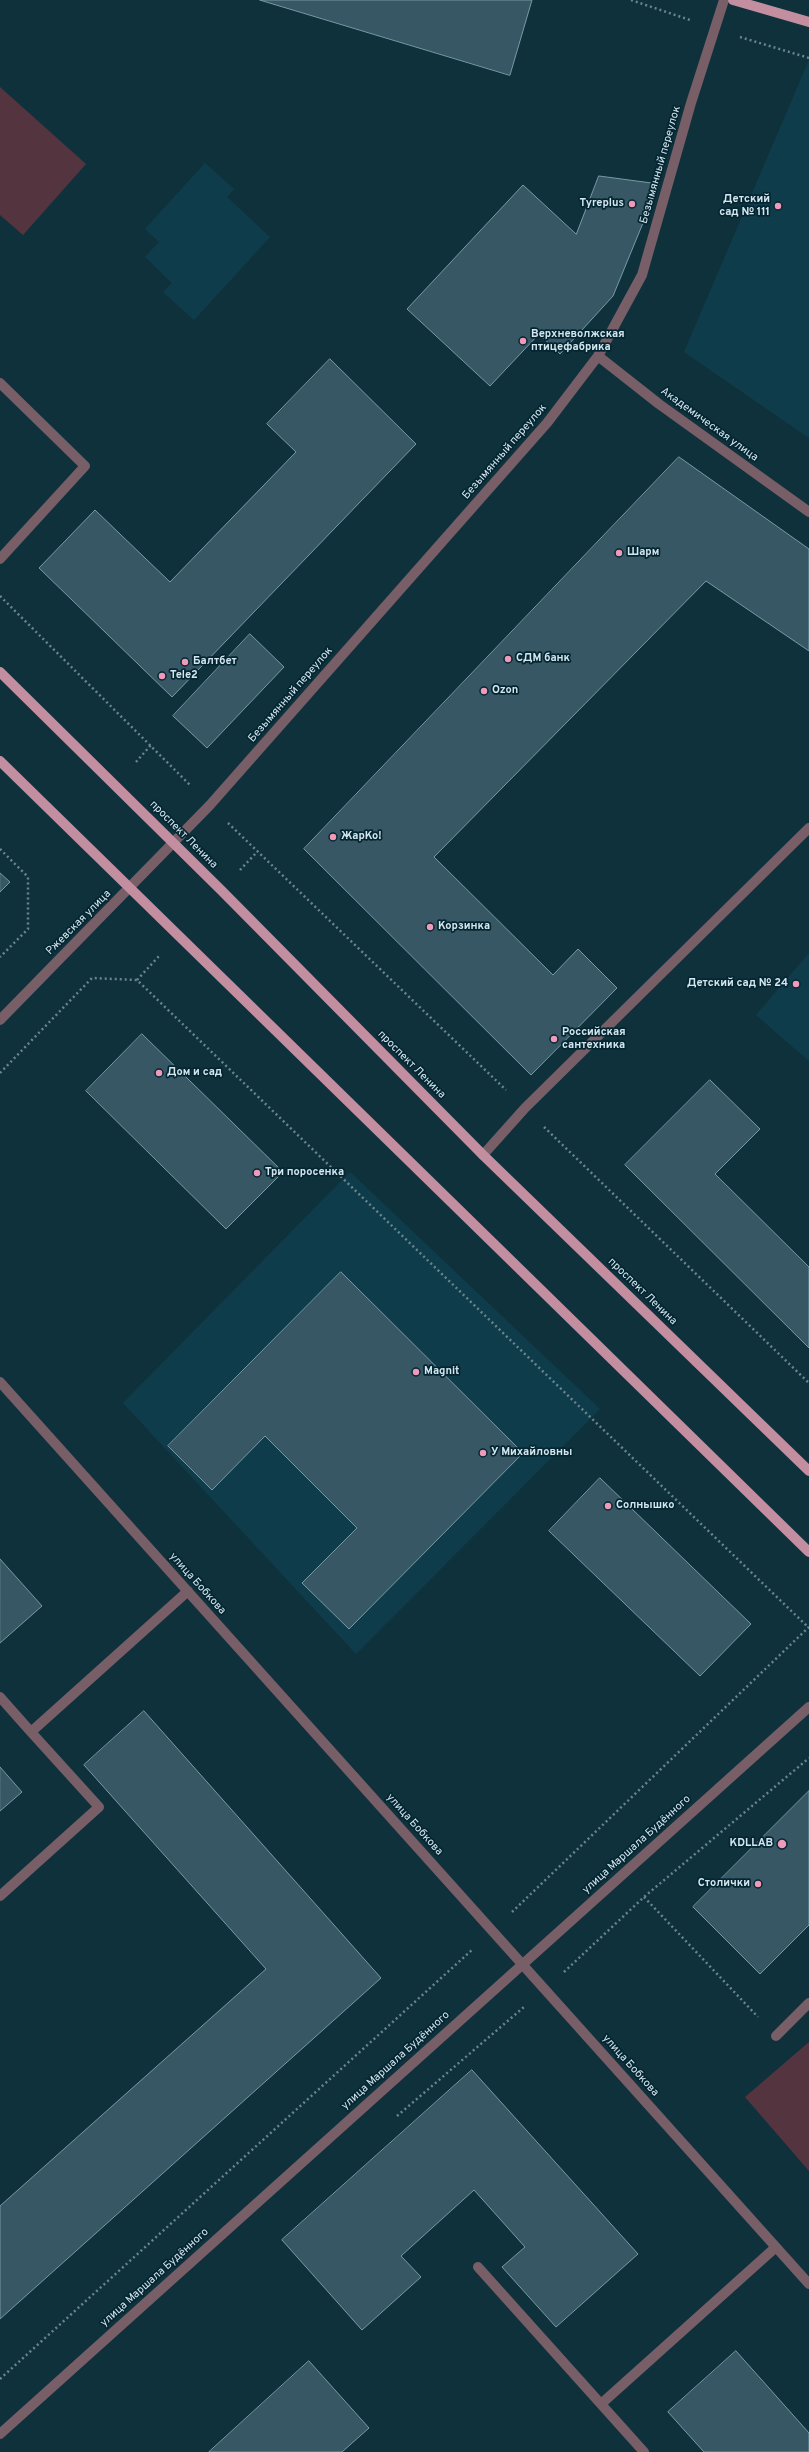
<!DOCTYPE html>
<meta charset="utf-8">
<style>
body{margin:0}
canvas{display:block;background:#0f313c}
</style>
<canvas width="809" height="2452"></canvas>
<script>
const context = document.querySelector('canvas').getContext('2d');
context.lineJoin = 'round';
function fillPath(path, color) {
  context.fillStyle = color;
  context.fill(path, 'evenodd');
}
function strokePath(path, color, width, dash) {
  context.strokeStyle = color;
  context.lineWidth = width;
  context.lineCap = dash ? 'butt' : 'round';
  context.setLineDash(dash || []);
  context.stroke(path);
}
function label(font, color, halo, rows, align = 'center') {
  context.font = font + ' Overpass,sans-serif';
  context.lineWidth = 3.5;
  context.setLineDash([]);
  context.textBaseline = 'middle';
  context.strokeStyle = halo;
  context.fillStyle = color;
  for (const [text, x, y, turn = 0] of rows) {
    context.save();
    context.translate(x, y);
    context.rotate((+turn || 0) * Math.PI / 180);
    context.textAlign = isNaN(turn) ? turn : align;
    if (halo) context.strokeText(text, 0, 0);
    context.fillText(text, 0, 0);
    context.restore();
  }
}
const built = new Path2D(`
 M809 60V438L684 352Z
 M205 163 234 189 227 197 270 237 194 320 163 292 172 283 145 257 159 242 145 229Z
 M809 953V1061L756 1015Z
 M350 1172 600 1409 356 1654 123 1403Z`);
const green = new Path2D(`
 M0 87 86 164 23 235 0 215Z
 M809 2042V2171L745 2097Z`);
const building = new Path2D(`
 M260 0H532L510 75Z
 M599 176 659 184 613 296 560 354 539 334 490 386 407 309 523 185 576 234Z
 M330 359 416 444 172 697 39 568 95 510 170 582 296 452 267 424Z
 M679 457 809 549V651L706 581 434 857 553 975 578 949 617 988 531 1075 304 849Z
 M250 634 284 667 207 748 173 716Z
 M0 873 10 882 0 892Z
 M142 1034 283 1172 226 1229 86 1091Z
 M710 1080 760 1129 715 1174 809 1267V1348L625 1165Z
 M341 1272 523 1453 349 1629 302 1583 357 1528 265 1436 212 1490 168 1446Z
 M600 1478 751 1624 700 1676 549 1531Z
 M0 1559 42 1606 0 1643Z
 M144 1711 381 1978 0 2319V2206L266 1969 84 1765Z
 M0 1767 22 1792 0 1811Z
 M809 1791V1925L760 1974 693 1907Z
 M472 2070 638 2254 556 2327 502 2267 525 2247 474 2190 401 2256 421 2277 362 2330 282 2240Z
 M736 2351 809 2433V2452H704L668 2412Z
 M309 2361 369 2428 342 2452H209Z`);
const path = new Path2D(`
 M631 0 690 20
 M740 37 809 58
 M0 596 191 786
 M136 762 151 745
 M228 823 506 1090
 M0 849 28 877V929L0 957
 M240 870 257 852
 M137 980 160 955
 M0 1073 92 978 137 980 809 1628
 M544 1127 809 1383
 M644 1897 758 2017
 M512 1912 809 1627
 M564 1972 644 1897 809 1758
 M397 2116 524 2007
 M0 2379 473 1949`);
const minor = new Path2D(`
 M598 356 659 404 809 512
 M0 383 85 466 0 559
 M0 1020 210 805 547 423 598 356 642 275 691 103 724 0
 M483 1155 525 1108 809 828
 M0 1382 809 2284
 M0 1697 31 1732
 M0 1896 99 1807 31 1732 188 1591
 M776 2036 809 2003
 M478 2267 644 2452
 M601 2404 776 2247
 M0 2434 809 1707`);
const major = new Path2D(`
 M733 0 809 22
 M0 672 221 890 483 1155 809 1471
 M0 761 809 1552`);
const markers = [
 [632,204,4,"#ef9ab8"],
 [778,206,4,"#ef9ab8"],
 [523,341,4,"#ef9ab8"],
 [619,553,4,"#ef9ab8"],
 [508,659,4,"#ef9ab8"],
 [185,662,4,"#ef9ab8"],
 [162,676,4,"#ef9ab8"],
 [484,691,4,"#ef9ab8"],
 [333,837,4,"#ef9ab8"],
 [430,927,4,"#ef9ab8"],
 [796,984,4,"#ef9ab8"],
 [554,1039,4,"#ef9ab8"],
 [159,1073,4,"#ef9ab8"],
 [257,1173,4,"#ef9ab8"],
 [416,1372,4,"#ef9ab8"],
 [483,1453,4,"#ef9ab8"],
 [608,1506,4,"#ef9ab8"],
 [782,1844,5,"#ef9ab8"],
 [758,1884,4,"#ef9ab8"]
];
const streetNames = [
 ["Безымянный переулок",661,165,-74],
 ["Академическая улица",709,425,36],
 ["Безымянный переулок",505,452,-49],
 ["Безымянный переулок",291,695,-49],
 ["проспект Ленина",183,835,45],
 ["Ржевская улица",79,923,-45],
 ["проспект Ленина",411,1065,45],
 ["проспект Ленина",642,1292,44],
 ["улица Бобкова",197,1584,48],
 ["улица Бобкова",414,1825,48],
 ["улица Маршала Будённого",637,1845,-42],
 ["улица Маршала Будённого",396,2061,-42],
 ["улица Бобкова",630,2066,48],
 ["улица Маршала Будённого",155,2278,-42]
];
const poiNames = [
 ["Детский",770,200,"right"],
 ["сад № 111",770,213,"right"],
 ["Tyreplus",624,204,"right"],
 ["Верхневолжская",531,335],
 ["птицефабрика",531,348],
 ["Шарм",627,553],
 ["СДМ банк",516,659],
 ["Балтбет",193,662],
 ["Tele2",170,676],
 ["Ozon",492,691],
 ["ЖарКо!",341,837],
 ["Корзинка",438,927],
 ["Детский сад № 24",788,984,"right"],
 ["Российская",562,1033],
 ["сантехника",562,1046],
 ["Дом и сад",167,1073],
 ["Три поросенка",265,1173],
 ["Magnit",424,1372],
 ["У Михайловны",491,1453],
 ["Солнышко",616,1506],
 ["KDLLAB",773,1844,"right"],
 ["Столички",750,1884,"right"]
];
fillPath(built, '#0f3c4b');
fillPath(green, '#54343f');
fillPath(building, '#365763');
strokePath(building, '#779aa7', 1);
strokePath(path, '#6a858e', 2.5, [2, 3]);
strokePath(minor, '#785e66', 10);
strokePath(major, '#c38e9f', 10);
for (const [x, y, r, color] of markers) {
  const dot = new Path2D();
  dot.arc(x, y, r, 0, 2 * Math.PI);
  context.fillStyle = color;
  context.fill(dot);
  strokePath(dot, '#042632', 1.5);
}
label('11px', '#d4e6ee', '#042632', streetNames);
label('bold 11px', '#d4e6ee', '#042632', poiNames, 'left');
</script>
